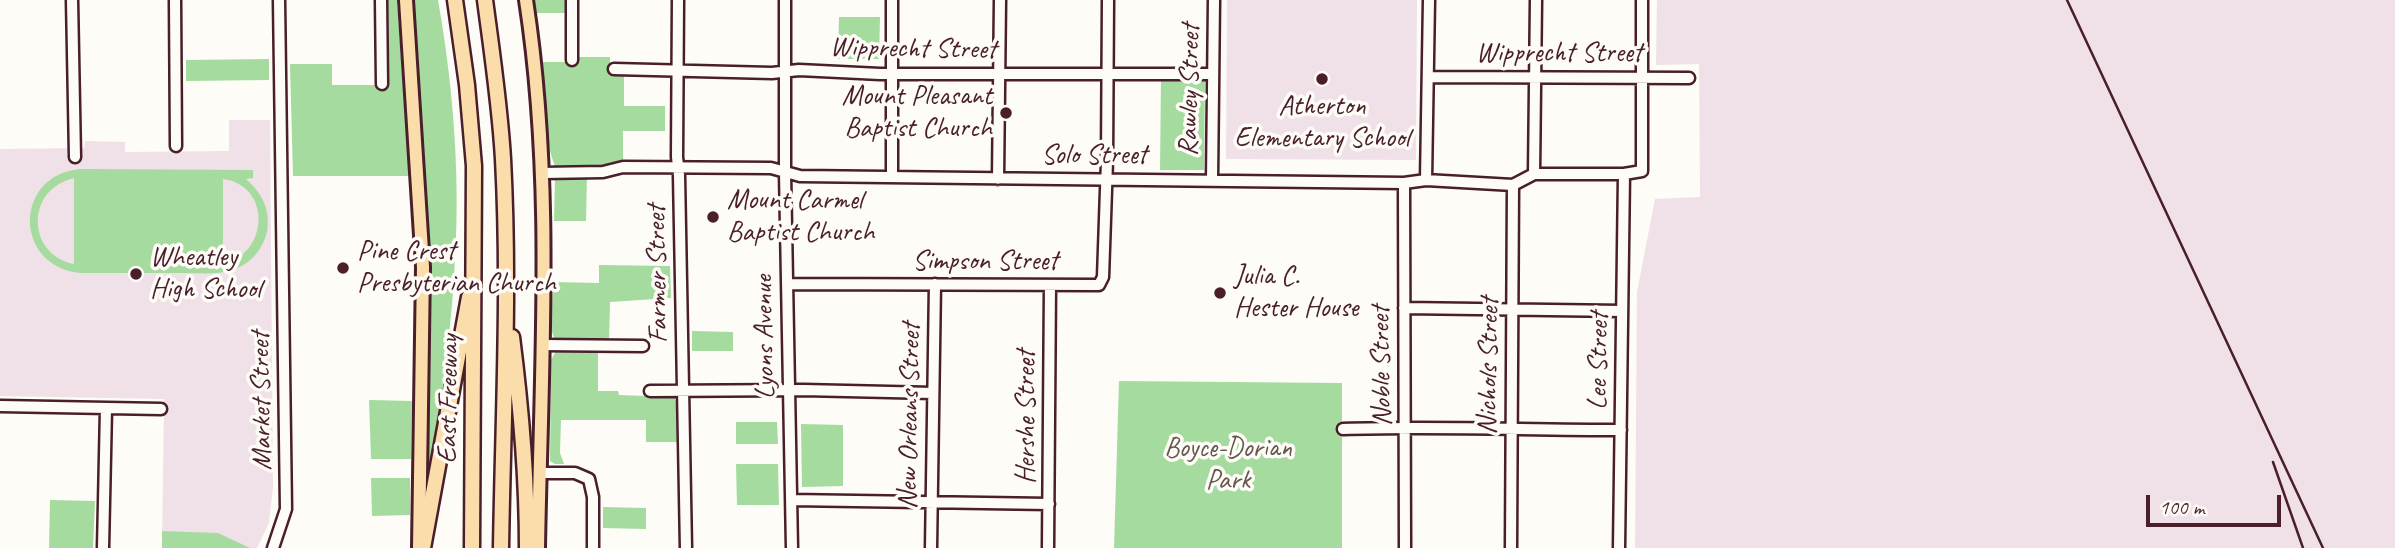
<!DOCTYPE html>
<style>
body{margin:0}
#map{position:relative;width:2395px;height:548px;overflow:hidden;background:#fdfcf7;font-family:Caveat,sans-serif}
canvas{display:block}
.scale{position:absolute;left:2146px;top:495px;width:135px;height:32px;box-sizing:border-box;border:4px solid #4a1f2b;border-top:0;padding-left:9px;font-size:21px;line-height:24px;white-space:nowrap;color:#4a1f2b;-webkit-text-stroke:5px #fdfcf7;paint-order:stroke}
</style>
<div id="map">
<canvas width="2395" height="548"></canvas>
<div class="scale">100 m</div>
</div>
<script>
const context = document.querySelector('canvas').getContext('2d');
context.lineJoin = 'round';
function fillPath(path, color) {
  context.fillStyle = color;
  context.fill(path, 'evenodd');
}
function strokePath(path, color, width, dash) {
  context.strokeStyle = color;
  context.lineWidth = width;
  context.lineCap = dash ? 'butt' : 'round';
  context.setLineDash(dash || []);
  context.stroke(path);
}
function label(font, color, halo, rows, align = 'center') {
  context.font = font + ' Caveat,sans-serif';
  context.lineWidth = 7;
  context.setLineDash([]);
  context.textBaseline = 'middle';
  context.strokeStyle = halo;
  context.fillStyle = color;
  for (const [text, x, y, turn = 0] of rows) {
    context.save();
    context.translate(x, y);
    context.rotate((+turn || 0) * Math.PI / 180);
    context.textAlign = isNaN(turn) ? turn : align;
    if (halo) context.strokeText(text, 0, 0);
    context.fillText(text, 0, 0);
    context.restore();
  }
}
const built = new Path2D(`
 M1227 0H1417L1416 160 1226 159Z
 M1657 0H2395V548H1635L1637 292 1655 199 1700 197 1699 64 1656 65Z
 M229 120H270L273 487 269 523 257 548H162L164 399 0 396V149L84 148 85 141 125 142V152L229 151Z`);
const green = new Path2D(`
 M388 0H397L409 176H293L290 64H332V85H389Z
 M411 0H438C454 91 461 183 454 276 450 350 437 424 426 497H424L428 247Z
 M533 0H569V13H534Z
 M839 17H880L879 59H838Z
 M577 57H610V73L624 74V106H665V131H623V162H612L600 168 555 167 549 148 541 62H572Z
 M269 59V80L186 81V60Z
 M1161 79H1205L1204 170H1160Z
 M81 169 253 170V178L246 179C262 193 271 210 267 232 263 249 250 265 232 270 217 275 200 273 184 273 150 273 115 273 81 273 13 267 13 174 81 169ZM74 178V263L73 264C26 253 26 189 74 178ZM223 179C271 185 270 253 223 264Z
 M587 175 586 221H554L555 178Z
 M599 265 670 266 671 298 610 302 609 342 555 340 551 329 553 282 599 283Z
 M692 331 733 332V351H692Z
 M556 351H598V391H618L619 395 674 397 678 406 679 442H646V420H561L560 453 564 464H555L550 461 551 360Z
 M1119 381 1342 383V548H1114Z
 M369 400 412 401 411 459H371Z
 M736 422H777L778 444H736Z
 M801 424 843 425V486L802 487Z
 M736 464H778L779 505H737Z
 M371 478H410V515L372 516Z
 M50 500 95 501 93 548H49Z
 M603 507 646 508V529L603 528Z
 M162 531 218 533 250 548H162Z`);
const minor = new Path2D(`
 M72 0 75 157
 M175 0 176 146
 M381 0 382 84
 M678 0 677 157 679 175 686 548
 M785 0V173L792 548
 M572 60V0
 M614 69 772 73 799 70 880 74H1212
 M1429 77 1689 78
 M543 173 603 172 623 167 771 168 800 176 1404 183 1426 180 1513 185 1534 174H1624L1642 171V0
 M1534 174 1536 0
 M892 177V0
 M998 179 1000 0
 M1212 180 1214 0
 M1426 180 1429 0
 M1404 183 1405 548
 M787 284 1099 285 1103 277 1107 161 1108 0
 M1404 308 1622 311
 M543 345 643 346
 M650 391 803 390 933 393
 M0 406 161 409
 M1343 429C1435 426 1528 430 1621 430
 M539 473H575L589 479 593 497V548
 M791 500 1049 504
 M103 548 106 409
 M273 548 286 509 279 0
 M931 548 935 284
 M1048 548 1050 285
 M1511 548 1513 185
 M1619 548 1624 174`);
const major = new Path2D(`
 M406 0 423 267 419 548
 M526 0C554 182 541 365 538 548`);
const highway = new Path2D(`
 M455 0 467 85 474 166 472 548
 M485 0C492 53 500 106 503 159 510 288 503 419 501 548
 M512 337C521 407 527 477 527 548
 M423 548 469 297`);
const rail = new Path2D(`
 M2067 0 2323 548
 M2273 462 2303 548`);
const markers = [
 [1322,79,7,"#4a1f2b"],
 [1006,113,7,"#4a1f2b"],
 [713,217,7,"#4a1f2b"],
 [343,268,7,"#4a1f2b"],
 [136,274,7,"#4a1f2b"],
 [1220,293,7,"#4a1f2b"]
];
const streetNames = [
 ["Wipprecht Street",913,49,1],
 ["Wipprecht Street",1559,54],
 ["Rawley Street",1190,90,-89],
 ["Solo Street",1094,156],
 ["Simpson Street",985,262],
 ["Farmer Street",658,274,-91],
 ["Lyons Avenue",765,337,-91],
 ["Lee Street",1599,361,-89],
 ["Noble Street",1382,366,-91],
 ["Nichols Street",1489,366,-89],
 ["East Freeway",449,399,-89],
 ["Market Street",262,401,-91],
 ["New Orleans Street",910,416,-89],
 ["Hershe Street",1027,417,-90]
];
const poiNames = [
 ["Mount Pleasant",992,97,"right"],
 ["Baptist Church",992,129,"right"],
 ["Atherton",1322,107,"center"],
 ["Elementary School",1322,139,"center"],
 ["Mount Carmel",727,201],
 ["Baptist Church",727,233],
 ["Pine Crest",357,252],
 ["Presbyterian Church",357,284],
 ["Wheatley",150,258],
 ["High School",150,290],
 ["Julia C.",1234,277],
 ["Hester House",1234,309]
];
const parkNames = [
 ["Boyce-Dorian",1228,449],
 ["Park",1228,481]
];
fillPath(built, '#efe1e7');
fillPath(green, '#a5db9f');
strokePath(minor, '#4a1f2b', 15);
strokePath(major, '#4a1f2b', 18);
strokePath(highway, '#4a1f2b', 19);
strokePath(minor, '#fdfcf7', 10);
strokePath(major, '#fbddab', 12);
strokePath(highway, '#fbddab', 14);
strokePath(rail, '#4a1f2b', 2.5);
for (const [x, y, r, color] of markers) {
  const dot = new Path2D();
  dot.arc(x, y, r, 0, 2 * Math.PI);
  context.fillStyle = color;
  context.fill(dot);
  strokePath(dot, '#fdfcf7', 2.5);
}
label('28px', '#4a1f2b', '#fdfcf7', streetNames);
label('28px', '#4a1f2b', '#fdfcf7', poiNames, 'left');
label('28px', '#65574e', '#fdfcf7', parkNames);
</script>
